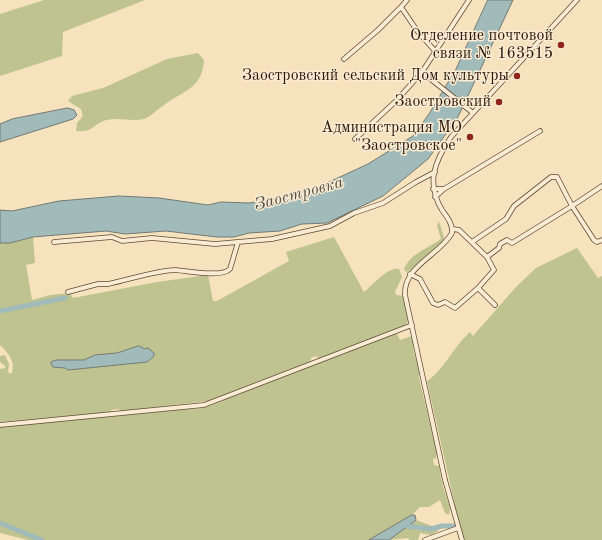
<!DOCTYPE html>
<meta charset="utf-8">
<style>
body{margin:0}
canvas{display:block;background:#f6e2bc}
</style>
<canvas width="602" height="540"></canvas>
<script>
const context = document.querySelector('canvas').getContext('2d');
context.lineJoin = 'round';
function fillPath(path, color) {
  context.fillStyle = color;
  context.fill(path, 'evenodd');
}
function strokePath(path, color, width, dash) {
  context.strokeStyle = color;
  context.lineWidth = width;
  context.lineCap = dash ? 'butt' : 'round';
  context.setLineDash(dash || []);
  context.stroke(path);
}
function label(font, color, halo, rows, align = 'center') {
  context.font = font + ' "Old Standard TT",serif';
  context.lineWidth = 3;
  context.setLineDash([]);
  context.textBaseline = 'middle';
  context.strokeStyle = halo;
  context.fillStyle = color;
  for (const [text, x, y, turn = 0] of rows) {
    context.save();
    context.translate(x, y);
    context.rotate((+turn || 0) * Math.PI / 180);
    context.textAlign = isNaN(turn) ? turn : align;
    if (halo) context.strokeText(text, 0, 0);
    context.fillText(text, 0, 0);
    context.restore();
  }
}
const green = new Path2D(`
 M44 0H145L63 32 62 56 0 76V14Z
 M198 53 204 60C202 89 184 90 164 105 156 110 152 116 144 119 131 122 119 117 107 120 93 123 94 133 76 131L77 123 83 116 81 109 68 101 72 96 103 88 167 59Z
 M439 221 445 241 413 269 406 272 404 269C411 253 427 249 441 239L437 226Z
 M33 237 35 263 26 265 32 300 50 295 70 293 73 298 157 282 208 275 213 301H217L289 261 286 252 334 237 364 292C372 286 388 266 399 269L402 277 395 292 396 295 404 296 409 319 406 325 324 357 318 358 316 356 311 358V361L208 401 122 411 118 409 111 410V412L0 422V369L5 368V366L0 362V356L5 355 9 364 8 372 11 374C17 363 8 353 0 345V243H10ZM139 346 145 349 153 356 147 362 68 370 65 368 55 367V360H84L95 355 117 353Z
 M577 248 598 278 602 276V540H465L460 528 427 381C445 369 453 347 470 332L473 336 516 287 536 268Z
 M393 334H397L400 340 412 336C415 343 412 350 415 356 417 363 420 370 419 378L437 453 436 458 433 459 434 465 439 466 443 487 450 508 449 515 445 513 440 500 429 507H420L412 515 369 540H28L0 533V427L189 409C195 411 218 404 224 400Z
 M416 520 437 528 438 531 431 535 420 533 418 540H410L407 538 389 540Z`);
const water = new Path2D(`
 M488 0H513L458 117 428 159 383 196 327 223 302 224 280 231 249 233 234 237H217L166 231 125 234 106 231 33 237 10 243H0V210L12 211 59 201 119 196 159 198 208 205 221 202 249 203 301 195 368 164 413 136 429 114 456 69Z
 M68 108 74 110 77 115 73 119 0 142V124L12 119Z
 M139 346 145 349 148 348 154 353V356L147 362 68 370 65 368 53 367 51 364V362L56 360H84L95 355 117 353Z
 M412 515H415L416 520 389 540H369Z`);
const river = new Path2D(`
 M0 311 65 298
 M0 523 42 540
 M407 526 431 529 442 526H453`);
const minor = new Path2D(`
 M407 0 401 7 418 32 436 52
 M344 59 378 30 401 7
 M422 72 473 113
 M355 139 396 101 422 72 469 0
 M602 186 572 206 594 240 597 242 602 240
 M433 189H444L540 131
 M435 197 444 189
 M453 229 459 230 487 257 494 270 478 288 495 305
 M54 242 112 237 122 241 152 238 215 244 272 239 330 226 354 213 383 203 416 182 435 172
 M472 242 506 219 514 206 551 177H557L572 206 512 243 507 240 500 244 499 248 487 257
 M410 274 420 279 433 303 438 305 445 302 455 308 478 288
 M68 292 98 284H108C128 280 157 270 176 270 187 271 222 278 230 269L238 242
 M0 425 204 405 412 325
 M425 540 458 528
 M462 540 445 480 405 295C403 266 440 255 452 233 453 224 447 217 442 210 426 183 434 162 451 137L577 0`);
const markers = [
 [561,45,4,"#8f2418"],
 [517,76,4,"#8f2418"],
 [499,102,4,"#8f2418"],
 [470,137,4,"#8f2418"]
];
const poiNames = [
 ["Отделение почтовой",553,36],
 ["связи № 163515",553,54],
 ["Заостровский сельский Дом культуры",509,76],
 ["Заостровский",491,102],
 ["Администрация МО",462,128],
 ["\"Заостровское\"",462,146]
];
const waterNames = [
 ["Заостровка",299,194,-15]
];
fillPath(green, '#bec38f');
fillPath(water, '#a1bbbb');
strokePath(water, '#727974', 1);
strokePath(river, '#a1bbbb', 5);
strokePath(minor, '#5e4936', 5.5);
strokePath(minor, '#f9ecd3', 4);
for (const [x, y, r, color] of markers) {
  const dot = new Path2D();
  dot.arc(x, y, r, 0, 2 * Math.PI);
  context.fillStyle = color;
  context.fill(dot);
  strokePath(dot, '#f9ecd3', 1.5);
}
label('16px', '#2b1609', '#f9ecd3', poiNames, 'right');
label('italic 17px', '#545047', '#f9ecd3', waterNames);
</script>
